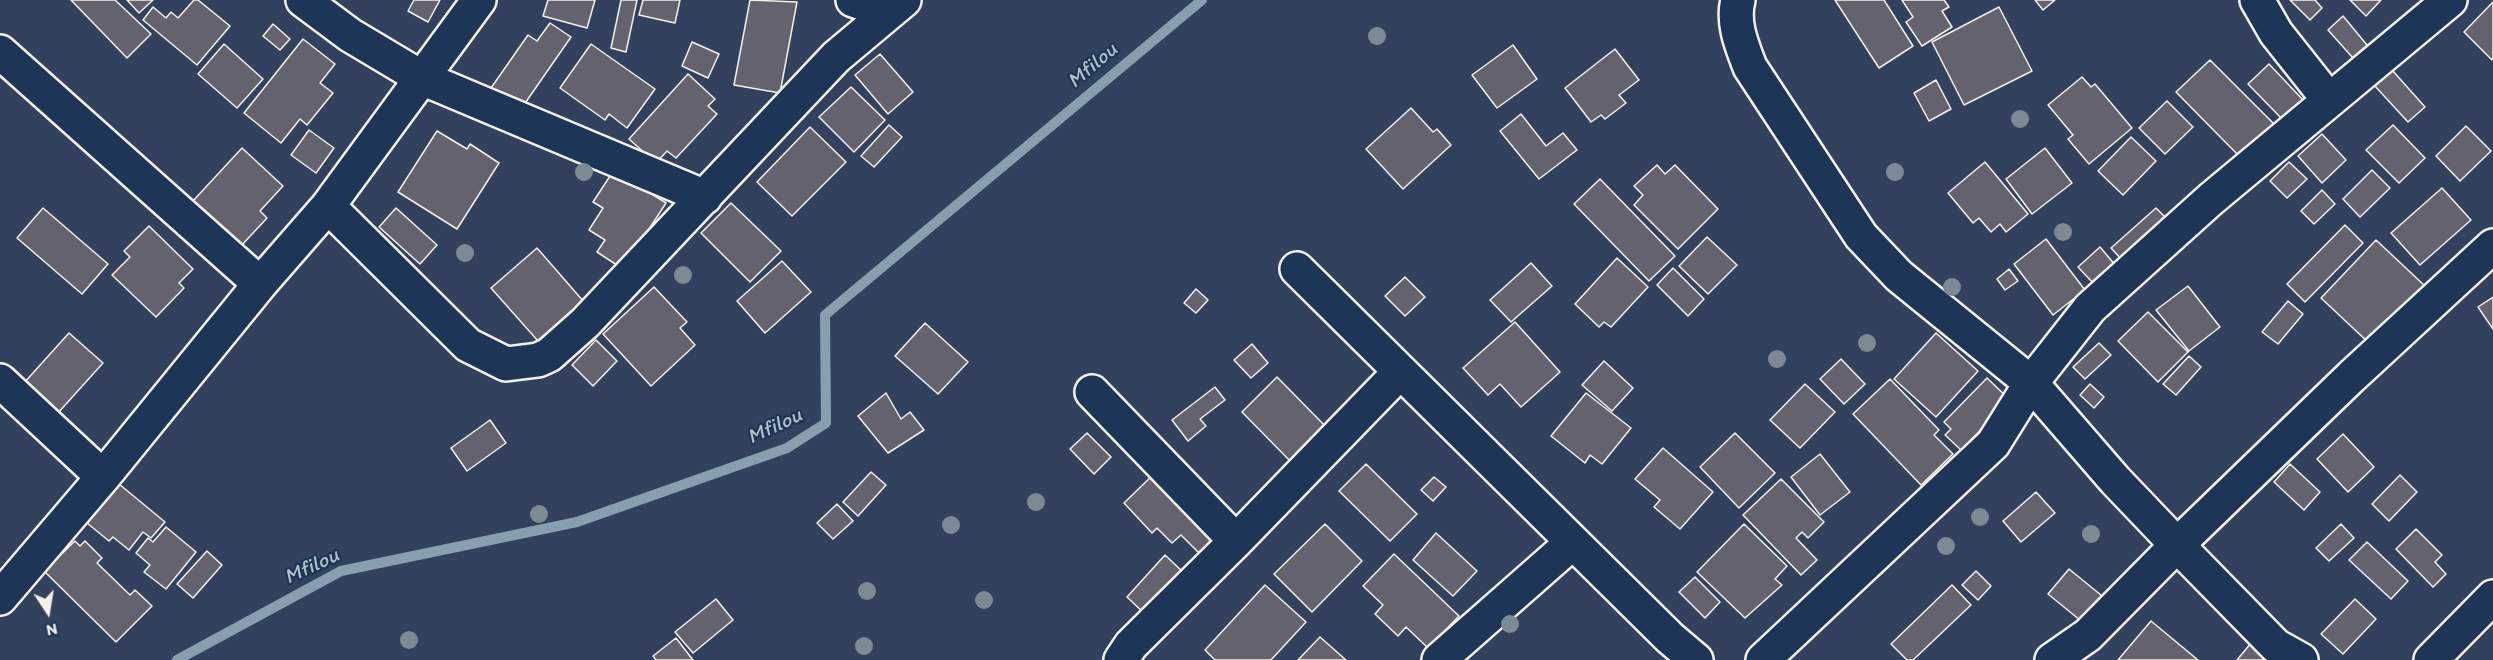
<!DOCTYPE html>
<style>
body{margin:0}
#map{position:relative;width:2493px;height:660px;overflow:hidden;background:#32425e;font-family:Itim,sans-serif}
canvas{display:block}
.north{position:absolute;left:18px;top:582px;width:60px;height:60px;-webkit-text-stroke:4px #1d3557;paint-order:stroke;rotate:168deg;font-size:16px;font-weight:700;line-height:24px;text-align:center;color:#f4f1e8}
.north::after{content:'';display:block;margin:auto;width:21px;height:27px;background:#f4f1e8;clip-path:polygon(50% 0,100% 100%,50% 72%,0 100%)}
</style>
<div id="map">
<canvas width="2493" height="660"></canvas>
<div class="north">N</div>
</div>
<script>
const context = document.querySelector('canvas').getContext('2d');
context.lineJoin = 'round';
function strokePath(path, color, width, dash) {
  context.strokeStyle = color;
  context.lineWidth = width;
  context.lineCap = dash ? 'butt' : 'round';
  context.setLineDash(dash || []);
  context.stroke(path);
}
function fillPath(path, color) {
  context.fillStyle = color;
  context.fill(path, 'evenodd');
}
function label(font, color, halo, rows, align = 'center') {
  context.font = font + ' Itim,sans-serif';
  context.lineWidth = 4.5;
  context.setLineDash([]);
  context.textBaseline = 'middle';
  context.strokeStyle = halo;
  context.fillStyle = color;
  for (const [text, x, y, turn = 0] of rows) {
    context.save();
    context.translate(x, y);
    context.rotate((+turn || 0) * Math.PI / 180);
    context.textAlign = isNaN(turn) ? turn : align;
    if (halo) context.strokeText(text, 0, 0);
    context.fillText(text, 0, 0);
    context.restore();
  }
}
const stream = new Path2D(`
 M177 660 341 571 577 522 787 448 826 423 825 315 1202 0`);
const building = new Path2D(`
 M71 0H115L151 34 127 58Z
 M127 0H153L139 13Z
 M194 0H198L230 26 197 65 143 20 153 7 166 18 171 12 178 18Z
 M414 0H440L428 22 408 11Z
 M548 0H595L587 28 543 16Z
 M621 0H637L626 52 611 48Z
 M643 0H680L675 23 639 15Z
 M750 0 797 2 780 93 734 85Z
 M1835 0H1884L1913 46 1879 68Z
 M1902 0H1944L1949 7 1942 11 1952 27 1922 46 1906 22 1913 17Z
 M2035 0H2055L2043 10Z
 M2290 0H2315L2322 8 2310 20Z
 M2350 0H2381L2366 16Z
 M2493 2V58L2492 60 2464 32Z
 M1999 7 2032 71 1964 105 1932 42Z
 M2343 16 2367 45 2353 58 2328 30Z
 M550 23 571 37 521 109 491 88 528 35 537 41Z
 M273 24 290 39 280 50 263 36Z
 M303 39 335 64 320 83 333 93 307 125 300 119 281 143 244 113Z
 M692 42 719 54 708 78 682 66Z
 M224 44 263 79 237 108 198 74Z
 M591 44 655 89 627 128 609 114 605 120 560 88Z
 M1513 45 1537 79 1497 108 1472 75Z
 M1615 49 1639 80 1619 95 1626 103 1605 119 1601 115 1591 122 1565 88Z
 M880 54 913 92 888 114 855 75Z
 M2210 60 2275 125 2241 158 2176 92Z
 M2269 64 2304 101 2284 121 2248 84Z
 M2392 70 2425 107 2408 122 2374 85Z
 M688 74 715 99 708 106 717 114 676 158 667 151 656 163 629 139Z
 M2082 77 2091 87 2095 84 2132 128 2089 164 2068 139 2073 135 2048 105Z
 M1936 80 1951 109 1929 121 1914 93Z
 M851 87 885 120 854 152 819 117Z
 M2167 101 2193 127 2165 154 2139 128Z
 M1411 108 1433 132 1437 129 1451 145 1403 189 1366 149Z
 M1521 114 1546 146 1563 133 1577 150 1539 179 1500 131Z
 M889 125 902 137 874 167 861 156Z
 M2393 125 2425 158 2399 183 2366 150Z
 M2466 126 2491 151 2460 181 2436 156Z
 M810 127 846 162 792 216 757 182Z
 M309 130 334 148 316 173 291 155Z
 M437 131 467 149 470 144 499 163 457 229 398 192Z
 M2322 134 2346 160 2322 183 2298 156Z
 M2131 137 2156 161 2123 195 2098 171Z
 M242 148 283 186 260 211 267 218 241 246 192 202Z
 M2045 148 2072 183 2032 214 2006 179Z
 M1985 162 2028 214 2006 232 2000 224 1991 232 1979 218 1973 223 1948 193Z
 M2289 162 2307 179 2287 198 2270 181Z
 M1657 165 1665 174 1675 165 1718 209 1678 249 1634 205 1643 195 1634 186Z
 M614 170 666 203 623 269 597 252 605 240 589 230 603 208 593 202Z
 M2372 170 2390 188 2360 217 2343 199Z
 M1600 179 1675 256 1649 281 1574 204Z
 M2442 188 2471 220 2420 265 2391 233Z
 M2322 190 2335 204 2314 224 2301 211Z
 M731 203 781 251 750 282 701 233Z
 M43 208 108 264 82 294 17 238Z
 M396 208 437 245 420 264 379 227Z
 M2156 208 2168 220 2123 261 2111 248Z
 M2345 225 2363 243 2305 302 2287 284Z
 M149 226 193 269 179 283 184 288 156 317 112 275 130 257 124 251Z
 M1707 237 1737 265 1708 294 1679 266Z
 M2046 239 2085 290 2053 315 2014 264Z
 M2376 240 2425 286 2370 344 2321 298Z
 M2100 247 2116 266 2095 285 2078 267Z
 M537 248 591 310 546 350 491 288Z
 M1617 258 1648 287 1611 327 1604 322 1599 327 1575 304Z
 M782 261 811 292 765 333 737 301Z
 M1531 263 1552 286 1511 322 1490 300Z
 M1673 268 1704 299 1688 316 1657 285Z
 M2009 269 2018 281 2005 290 1997 279Z
 M1405 277 1425 297 1405 316 1385 296Z
 M2188 286 2220 327 2189 351 2156 310Z
 M654 287 687 322 680 328 695 345 651 386 603 334Z
 M1196 289 1208 300 1196 313 1184 303Z
 M2493 297V329L2478 307Z
 M2288 301 2303 314 2278 344 2262 332Z
 M2148 312 2188 352 2158 382 2118 341Z
 M1515 322 1560 372 1521 407 1500 384 1488 395 1463 368Z
 M925 323 968 362 938 394 895 356Z
 M69 333 103 363 57 414 23 384Z
 M1936 333 1978 371 1936 417 1894 379Z
 M596 340 617 361 593 386 572 365Z
 M2099 343 2111 355 2085 379 2073 367Z
 M1252 344 1268 363 1251 378 1234 360Z
 M2189 356 2201 367 2176 395 2163 384Z
 M1841 359 1865 384 1844 404 1820 379Z
 M1604 361 1633 388 1612 411 1582 385Z
 M1277 377 1331 432 1296 467 1242 412Z
 M1987 378 2010 400 1961 450 1945 435 1951 429 1944 422Z
 M1890 379 1939 430 1934 435 1953 454 1921 485 1853 414Z
 M1805 384 1835 412 1800 448 1770 420Z
 M2090 384 2104 397 2094 408 2080 395Z
 M1215 387 1225 400 1200 419 1206 426 1188 441 1172 420Z
 M886 393 901 419 910 412 924 430 888 453 858 416Z
 M1586 393 1631 428 1602 464 1590 455 1585 463 1551 436Z
 M490 420 506 443 467 471 451 448Z
 M1087 433 1111 457 1094 474 1070 449Z
 M1735 433 1775 473 1739 508 1700 467Z
 M2343 434 2374 467 2348 492 2317 459Z
 M1663 448 1713 492 1680 529 1654 507 1660 500 1635 479Z
 M1820 454 1850 492 1820 515 1791 477Z
 M1366 464 1417 514 1390 541 1339 491Z
 M2290 464 2320 492 2304 510 2274 482Z
 M871 472 886 485 858 516 843 502Z
 M1156 472 1222 540 1204 558 1181 535 1172 543 1157 528 1152 533 1124 503Z
 M2400 475 2417 492 2389 521 2372 504Z
 M1434 477 1446 487 1433 501 1421 490Z
 M1781 479 1824 522 1808 538 1802 532 1796 538 1817 560 1801 575 1743 515Z
 M119 484 165 522 151 538 143 532 129 550 113 537 109 541 87 523Z
 M2036 492 2055 513 2021 542 2003 521Z
 M837 504 853 521 833 539 817 523Z
 M1325 524 1362 561 1312 612 1274 574Z
 M1744 524 1787 566 1775 579 1782 585 1745 618 1697 572Z
 M2341 524 2354 538 2329 561 2316 548Z
 M166 527 196 552 166 589 144 572 150 565 136 553 148 538 153 542Z
 M2416 529 2442 555 2435 562 2446 574 2433 587 2396 549Z
 M1436 533 1477 571 1453 596 1413 560Z
 M75 541 80 546 85 541 102 558 97 563 130 595 135 590 152 606 116 642 44 571Z
 M2367 542 2408 581 2391 599 2349 560Z
 M207 551 222 565 193 598 177 584Z
 M1394 554 1459 616 1428 648 1406 627 1398 636 1375 614 1383 605 1363 586Z
 M1165 555 1184 573 1146 615 1127 597Z
 M2069 569 2107 600 2086 625 2048 594Z
 M1976 571 1991 586 1978 600 1962 585Z
 M1695 577 1720 602 1705 618 1679 592Z
 M1265 585 1306 622 1271 660H1215L1205 650Z
 M1952 585 1971 605 1913 660H1907L1891 644Z
 M716 599 733 620 693 653 675 632Z
 M2355 599 2376 619 2343 654 2321 634Z
 M2151 621 2198 660H2118Z
 M1320 637 1346 660H1298Z
 M676 638 693 660H656L653 656Z
 M2251 643 2272 660H2237Z`);
const minor = new Path2D(`
 M303 0 350 35 422 78 705 197
 M853 0 888 12
 M1738 0C1732 23 1742 46 1750 67L1861 236 1899 276 2031 383 2115 480 2177 545 2276 646 2301 660
 M2257 0 2276 33 2329 100
 M0 52 260 284
 M328 206 468 345 506 364 538 360 549 355 585 323 836 57 904 0
 M1297 269 1670 638 1696 660
 M0 381 103 477
 M1092 392 1236 541
 M0 598 103 477 260 284 328 206 479 0
 M1121 660 1131 645 1236 541 1400 372
 M1439 660 1573 542
 M1763 660 1993 444 2031 383 2090 308 2211 199 2450 0
 M2052 660 2088 635 2177 545 2351 377 2493 246
 M2431 660 2493 597`);
const trees = [
 [1377,36],
 [2020,119],
 [584,172],
 [1895,172],
 [2063,232],
 [465,253],
 [683,275],
 [1952,287],
 [1867,343],
 [1777,359],
 [1036,502],
 [539,514],
 [1980,517],
 [951,525],
 [2091,534],
 [1946,546],
 [867,591],
 [984,600],
 [1510,624],
 [409,640],
 [864,646]
];
const waterNames = [
 ["Mfilou",1093,66,-40],
 ["Mfilou",775,427,-25],
 ["Mfilou",312,567,-25]
];
strokePath(stream, '#899faf', 10);
fillPath(building, '#64626e');
strokePath(building, '#f4f1e8', 1.5);
strokePath(minor, '#f4f1e8', 38);
strokePath(minor, '#1d3557', 33);
context.fillStyle = '#7c8a94';
for (const [x, y] of trees) {
  context.beginPath();
  context.arc(x, y, 9, 0, 2 * Math.PI);
  context.fill();
}
label('italic 21px', '#b5c1c7', '#1d3557', waterNames);
</script>
